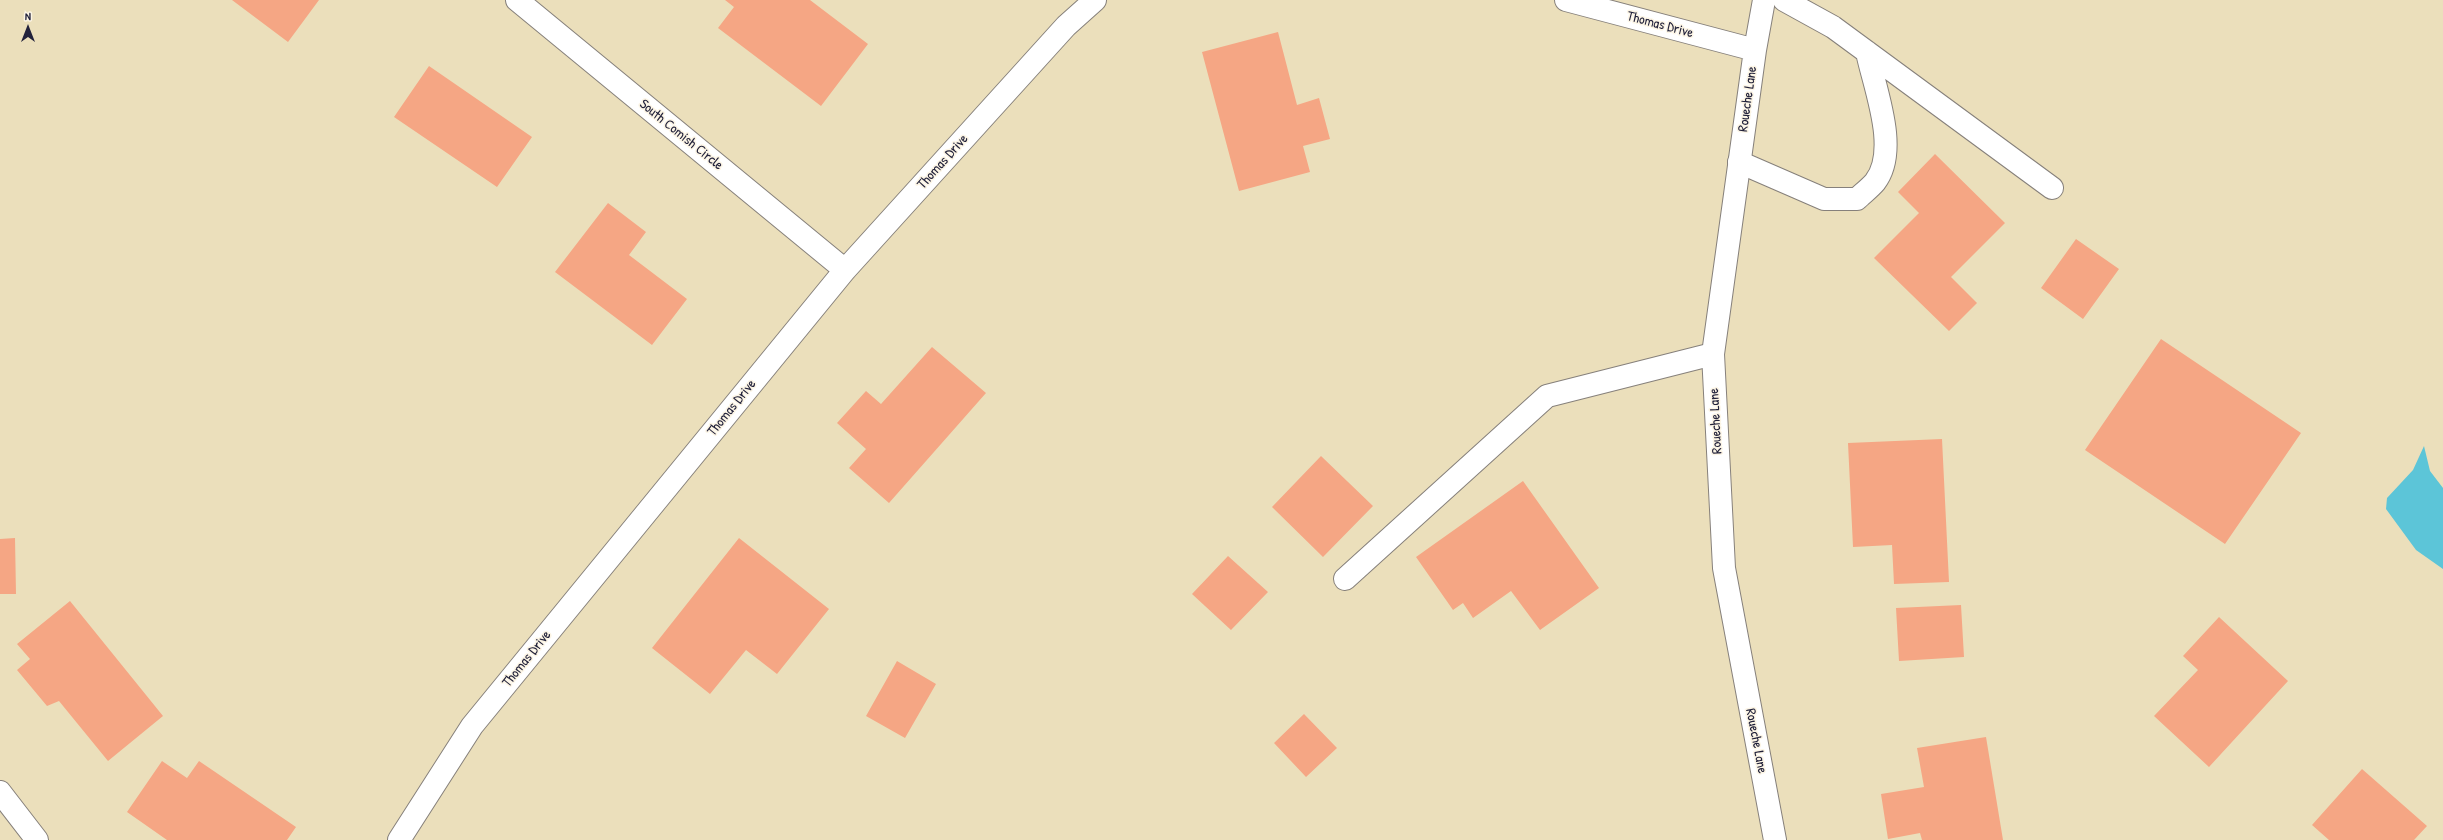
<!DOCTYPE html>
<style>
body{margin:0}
#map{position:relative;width:2443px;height:840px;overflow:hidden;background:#ebdfbb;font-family:"Patrick Hand",sans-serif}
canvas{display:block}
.north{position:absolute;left:8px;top:8px;width:40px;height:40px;-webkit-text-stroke:3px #fcf5e5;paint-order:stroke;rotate:0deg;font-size:11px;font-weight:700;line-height:16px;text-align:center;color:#22223b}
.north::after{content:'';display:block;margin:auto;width:14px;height:18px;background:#22223b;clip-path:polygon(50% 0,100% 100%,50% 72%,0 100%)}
</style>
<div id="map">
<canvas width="2443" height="840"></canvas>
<div class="north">N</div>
</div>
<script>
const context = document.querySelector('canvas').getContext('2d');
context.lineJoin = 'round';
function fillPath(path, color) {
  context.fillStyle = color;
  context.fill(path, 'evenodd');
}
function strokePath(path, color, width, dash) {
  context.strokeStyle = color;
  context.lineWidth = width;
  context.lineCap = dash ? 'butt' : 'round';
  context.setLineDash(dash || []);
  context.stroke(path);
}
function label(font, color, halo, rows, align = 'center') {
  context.font = font + ' "Patrick Hand",sans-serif';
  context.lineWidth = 3;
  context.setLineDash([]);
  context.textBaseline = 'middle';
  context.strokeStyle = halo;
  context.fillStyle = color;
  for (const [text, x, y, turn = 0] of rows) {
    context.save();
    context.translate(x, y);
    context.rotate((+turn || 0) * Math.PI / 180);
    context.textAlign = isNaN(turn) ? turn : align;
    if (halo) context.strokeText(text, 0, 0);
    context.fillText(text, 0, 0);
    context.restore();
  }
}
const water = new Path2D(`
 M2424 446 2430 471 2443 488V569L2416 550 2386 509 2387 498 2413 470Z`);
const building = new Path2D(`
 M232 0H319L288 42Z
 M725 0H810L868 44 821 106 718 28 734 7Z
 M1278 32 1297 105 1319 98 1330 139 1303 146 1310 172 1239 191 1202 52Z
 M429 66 532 137 497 187 394 117Z
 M1935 154 2005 223 1951 277 1977 303 1949 331 1874 258 1919 213 1898 192Z
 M608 203 646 232 629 255 687 299 652 345 555 272Z
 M2076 239 2119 269 2083 319 2041 288Z
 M2161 339 2301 433 2225 544 2085 450Z
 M932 347 986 393 889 503 849 468 866 449 837 423 866 391 881 404Z
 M1942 439 1949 582 1894 584 1892 545 1853 547 1848 443Z
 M1321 456 1373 506 1323 557 1272 507Z
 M1523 481 1599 588 1540 630 1511 591 1473 618 1463 603 1453 610 1416 557Z
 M15 538 16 594H0V539Z
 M739 538 829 609 777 674 746 650 710 694 652 648Z
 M1228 556 1268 592 1231 630 1192 594Z
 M70 601 163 716 108 761 59 701 47 706 17 670 30 659 17 644Z
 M1961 605 1964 657 1899 661 1896 608Z
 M2219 617 2288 681 2209 767 2154 716 2198 670 2183 656Z
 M897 661 936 684 905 738 866 716Z
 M1304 714 1337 748 1306 777 1274 743Z
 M1986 737 2003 840H1922L1920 833 1888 839 1881 794 1924 787 1917 748Z
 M162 761 187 778 199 761 296 827 287 840H167L127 812Z
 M2362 769 2427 826 2414 840H2329L2312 825Z`);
const lane = new Path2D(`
 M1784 0 1833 27 2052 188
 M1739 162 1824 199H1857C1862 194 1870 188 1875 182 1900 150 1874 87 1867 52
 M1345 579 1547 396 1713 354`);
const street = new Path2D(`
 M517 0 845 270
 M1566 0 1755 50
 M1764 0 1755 50 1713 354 1724 568 1775 840
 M0 792 37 840
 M399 840 472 726 845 270 1066 26 1095 0`);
const streetNames = [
 ["Thomas Drive",1660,25,15],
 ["Roueche Lane",1748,99,-82],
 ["South Comish Circle",681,135,39],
 ["Thomas Drive",943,162,-48],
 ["Thomas Drive",732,408,-51],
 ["Roueche Lane",1716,421,-93],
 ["Thomas Drive",527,659,-51],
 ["Roueche Lane",1756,741,79]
];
fillPath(water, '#5cc5d8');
fillPath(building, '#f5a684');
strokePath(lane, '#86807b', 24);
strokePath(street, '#86807b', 24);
strokePath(lane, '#fff', 22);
strokePath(street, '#fff', 22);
label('14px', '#22223b', '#fcf5e5', streetNames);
</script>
